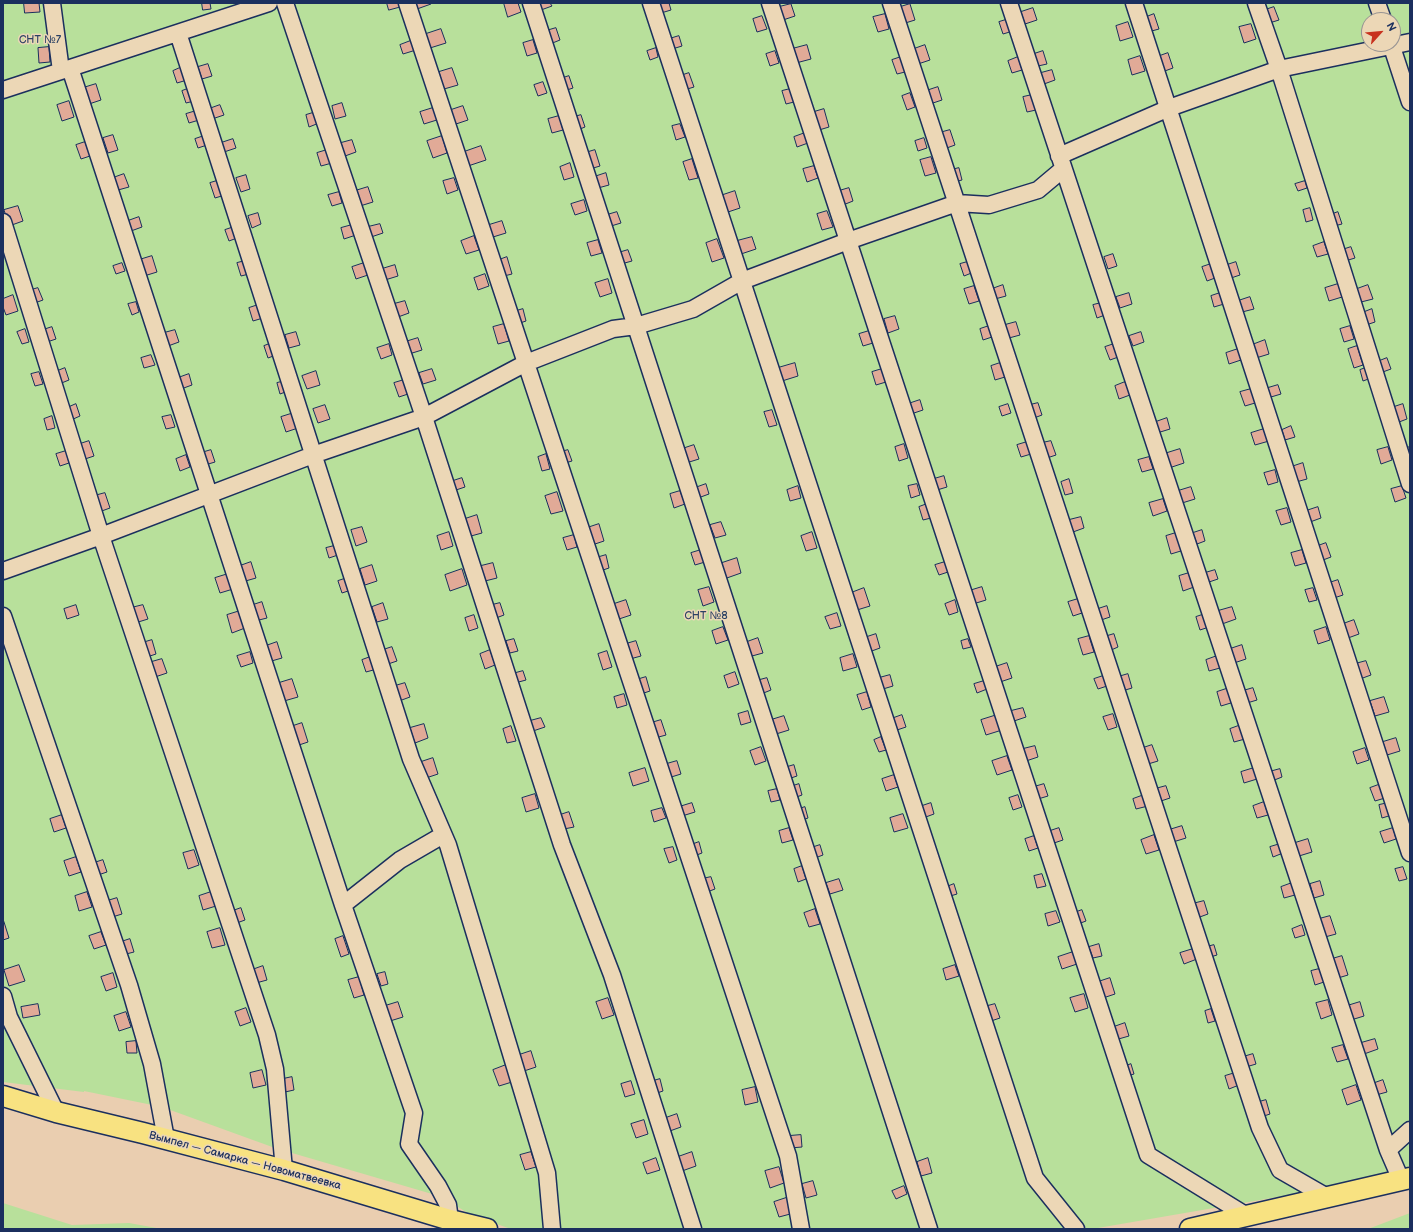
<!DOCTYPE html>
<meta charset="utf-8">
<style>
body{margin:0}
#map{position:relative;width:1413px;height:1232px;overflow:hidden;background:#eaceb0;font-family:"Balsamiq Sans",sans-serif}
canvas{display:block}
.frame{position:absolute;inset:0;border:4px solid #1b2f5e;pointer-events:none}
.north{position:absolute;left:1361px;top:12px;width:40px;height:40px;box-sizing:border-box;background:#ecd7b6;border:1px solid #989493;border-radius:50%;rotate:63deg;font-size:11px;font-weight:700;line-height:16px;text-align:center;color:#1b2f5e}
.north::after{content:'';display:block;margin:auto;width:14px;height:18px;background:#c8321e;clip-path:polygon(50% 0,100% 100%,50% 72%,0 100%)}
</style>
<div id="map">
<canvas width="1413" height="1232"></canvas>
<div class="frame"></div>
<div class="north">N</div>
</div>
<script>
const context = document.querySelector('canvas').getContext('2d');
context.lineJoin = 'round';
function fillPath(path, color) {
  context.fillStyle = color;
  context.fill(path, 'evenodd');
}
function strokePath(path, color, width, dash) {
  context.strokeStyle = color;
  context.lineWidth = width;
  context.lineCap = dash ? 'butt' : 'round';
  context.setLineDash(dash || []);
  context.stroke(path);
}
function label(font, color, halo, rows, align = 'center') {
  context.font = font + ' "Balsamiq Sans",sans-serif';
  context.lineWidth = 3;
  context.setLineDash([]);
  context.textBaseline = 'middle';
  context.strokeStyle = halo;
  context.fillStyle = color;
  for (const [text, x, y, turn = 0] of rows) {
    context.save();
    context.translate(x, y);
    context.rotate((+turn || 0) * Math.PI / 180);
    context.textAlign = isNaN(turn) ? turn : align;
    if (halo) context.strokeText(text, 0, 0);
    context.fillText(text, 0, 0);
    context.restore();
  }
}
const green = new Path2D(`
 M3 3H1410V1166L1324 1189 1092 1229H511L471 1215 458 1207 456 1201 275 1148 162 1107 84 1091V1092L3 1082ZM1369 20H1393V44H1369Z
 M3 1203 72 1225 129 1223 162 1229H3Z
 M1410 1213V1229H1368Z`);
const building = new Path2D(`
 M24 3H39L40 12 25 13Z
 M202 3H210L211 9 203 10Z
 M387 3H399L400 7 389 10Z
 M416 3H430L431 4 417 9Z
 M504 3H518L521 12 508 17Z
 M539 3H550L552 6 541 10Z
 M658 3H669L671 10 661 13Z
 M791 4 795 16 783 20 779 7Z
 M910 4 915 20 902 24 897 8Z
 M1274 7 1279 20 1266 24 1262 11Z
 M1033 8 1037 20 1025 24 1021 12Z
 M885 14 889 29 878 32 873 17Z
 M1154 14 1159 29 1148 32 1144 18Z
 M762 16 767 29 757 32 753 19Z
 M1009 19 1013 31 1003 34 999 22Z
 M1128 22 1133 37 1120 41 1116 26Z
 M1251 24 1256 39 1244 43 1239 27Z
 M556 28 560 40 550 44 546 31Z
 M441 29 446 43 430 48 426 34Z
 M679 36 682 46 669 50 666 40Z
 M413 40 416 50 403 54 400 45Z
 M533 40 537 53 527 56 523 43Z
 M807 45 811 59 796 63 792 49Z
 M925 45 930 60 918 64 914 49Z
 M49 47 50 62 39 63 38 48Z
 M656 48 658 57 650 60 647 51Z
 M775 51 779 63 770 66 766 54Z
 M1043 51 1047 64 1038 66 1034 54Z
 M1168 53 1173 68 1162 72 1157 57Z
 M1140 56 1145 71 1132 75 1128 60Z
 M901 57 905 72 897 74 892 60Z
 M1018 57 1022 70 1012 73 1008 61Z
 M208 64 212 76 202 79 198 67Z
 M182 67 187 80 177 83 173 71Z
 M452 68 458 85 444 89 439 72Z
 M1052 70 1055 80 1044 84 1041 73Z
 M689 73 694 87 684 90 680 76Z
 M569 76 573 88 564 91 560 79Z
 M543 82 547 93 538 96 534 85Z
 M96 84 101 100 89 104 83 88Z
 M938 87 942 100 930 104 926 91Z
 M190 88 194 101 186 103 182 91Z
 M790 89 794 102 786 104 782 91Z
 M910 93 915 107 907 110 902 96Z
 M1032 95 1036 110 1027 112 1023 97Z
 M69 101 74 117 62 121 57 105Z
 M342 103 346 116 335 119 332 106Z
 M220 105 224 115 212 119 209 109Z
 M463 106 468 120 453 125 448 111Z
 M436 107 440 119 424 124 420 112Z
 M824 109 829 127 819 130 814 112Z
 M196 111 199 120 189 123 186 114Z
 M316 112 319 123 309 127 306 115Z
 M581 115 585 127 575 131 571 118Z
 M559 116 563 130 552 133 548 119Z
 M680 124 685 137 676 140 672 126Z
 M950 130 955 145 944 149 939 133Z
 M805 133 808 143 797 147 794 137Z
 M113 135 118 150 108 153 103 138Z
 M204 136 207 145 198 148 195 139Z
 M442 136 447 153 433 158 427 141Z
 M924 138 927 148 918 151 915 141Z
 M233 139 236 148 224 152 221 143Z
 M352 140 356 152 345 156 341 143Z
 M85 142 90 156 81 159 76 145Z
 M481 146 486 160 468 166 464 152Z
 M327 150 332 163 321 166 317 153Z
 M595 150 600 166 590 169 585 153Z
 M931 157 936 173 925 176 920 160Z
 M692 159 698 178 689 180 683 162Z
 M570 163 574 177 564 180 560 167Z
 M814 166 818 178 807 182 803 169Z
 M959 168 962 180 954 182 951 170Z
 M606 173 609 185 598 188 594 177Z
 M124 174 129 187 118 190 113 178Z
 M246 175 250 189 241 192 236 178Z
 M454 178 458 190 447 194 443 181Z
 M220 180 225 195 215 198 210 183Z
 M1305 181 1307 188 1298 191 1295 184Z
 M368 187 373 202 360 206 355 191Z
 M849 188 853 201 843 205 839 191Z
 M735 191 740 208 725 213 720 196Z
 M339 192 342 203 332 206 328 195Z
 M584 200 587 211 575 215 571 204Z
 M18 206 23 221 9 226 4 210Z
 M1310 208 1313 220 1306 222 1303 210Z
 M827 211 833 227 822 230 817 214Z
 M617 212 621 223 611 226 607 215Z
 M1338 212 1342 224 1334 226 1330 215Z
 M258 213 261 224 252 228 248 216Z
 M139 217 142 227 131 231 128 221Z
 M502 221 506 233 493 237 489 225Z
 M380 224 383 233 371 237 368 227Z
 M352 225 356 235 344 239 341 228Z
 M234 227 237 238 229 241 225 230Z
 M474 236 479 250 466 254 461 241Z
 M752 237 756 249 741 254 737 241Z
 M717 239 724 258 712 262 706 243Z
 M598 240 602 253 591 256 587 243Z
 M1324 242 1328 254 1317 257 1313 246Z
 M1351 247 1355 258 1345 261 1342 250Z
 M628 250 632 261 621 264 618 253Z
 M1113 254 1117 266 1108 269 1104 257Z
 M152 256 157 272 144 276 139 260Z
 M507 257 512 274 504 276 499 260Z
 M245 261 249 274 241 276 237 263Z
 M971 261 974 272 964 276 960 264Z
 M1236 262 1240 275 1231 278 1227 265Z
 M122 263 125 271 116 274 113 266Z
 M364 263 368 275 356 279 352 267Z
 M1211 264 1215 278 1207 281 1202 267Z
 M395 265 398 276 385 280 382 269Z
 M485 274 489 286 478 290 474 278Z
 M608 279 612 293 600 297 595 283Z
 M1338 284 1342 297 1329 301 1325 288Z
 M1003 285 1006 296 995 299 992 289Z
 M1368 285 1373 299 1361 302 1357 289Z
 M974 286 979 301 969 304 964 289Z
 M38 288 43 300 32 304 28 291Z
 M1129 293 1132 304 1120 308 1116 297Z
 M1220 293 1224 304 1214 307 1211 296Z
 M13 295 18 311 6 315 3 307V299Z
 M1250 297 1254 309 1242 312 1238 301Z
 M405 301 409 313 398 317 394 304Z
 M136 302 139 312 132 315 128 304Z
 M1101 303 1105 315 1097 318 1093 305Z
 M258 305 263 318 253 321 249 308Z
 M523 309 526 321 517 324 513 312Z
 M1372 309 1375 322 1366 325 1362 313Z
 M895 316 899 329 888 333 884 319Z
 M1016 322 1020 335 1009 338 1005 325Z
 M504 324 509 341 498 344 493 327Z
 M989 326 992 337 983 340 980 329Z
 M1350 326 1354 339 1344 342 1340 329Z
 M52 327 56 339 47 342 43 330Z
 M25 329 29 342 22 344 17 332Z
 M175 330 179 342 168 346 164 333Z
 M869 331 873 343 863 346 859 334Z
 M296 332 300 345 289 348 285 335Z
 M1141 332 1144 342 1133 346 1129 336Z
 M418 338 422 350 409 354 405 342Z
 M1265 340 1269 354 1256 358 1252 345Z
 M272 343 276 355 268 358 264 346Z
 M1117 343 1121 356 1110 360 1105 347Z
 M389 344 392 355 381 359 377 348Z
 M1357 346 1363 365 1354 368 1348 349Z
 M1238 349 1241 360 1229 364 1226 353Z
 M151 355 155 365 144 368 141 358Z
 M1387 358 1391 369 1380 373 1377 362Z
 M795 363 798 376 782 381 778 368Z
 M1000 363 1005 377 995 380 991 366Z
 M1368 367 1371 378 1363 381 1360 370Z
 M65 368 69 380 59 384 55 372Z
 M432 369 436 380 423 384 419 373Z
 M882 369 886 382 876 385 872 372Z
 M316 371 320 385 307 389 302 376Z
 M39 372 43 384 35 386 31 374Z
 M189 374 192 385 181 389 178 378Z
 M404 380 408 394 399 397 394 383Z
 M285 381 288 391 280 394 277 383Z
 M1125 382 1130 395 1119 399 1115 386Z
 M1278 385 1281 394 1271 397 1268 388Z
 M1251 389 1255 403 1245 406 1240 392Z
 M920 400 923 410 911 414 908 404Z
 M1038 403 1042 415 1034 418 1030 405Z
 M76 404 80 416 71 420 67 408Z
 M1008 404 1011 413 1002 416 999 407Z
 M1403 404 1407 419 1399 422 1394 407Z
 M325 405 330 419 318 423 313 409Z
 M772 410 777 425 769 427 764 412Z
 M297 412 301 427 286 432 281 417Z
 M171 415 175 427 166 429 162 417Z
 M52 416 55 428 47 430 44 419Z
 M1167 418 1170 429 1157 433 1153 423Z
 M1291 426 1295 437 1285 440 1282 430Z
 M1264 429 1269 441 1255 445 1251 433Z
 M89 441 94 456 85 459 80 444Z
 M1051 441 1056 455 1047 458 1042 443Z
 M1027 442 1031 454 1021 457 1017 445Z
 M904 444 908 458 899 461 895 447Z
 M694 445 699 459 686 463 682 449Z
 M1388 447 1392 460 1381 464 1377 450Z
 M1410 447V460L1406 448Z
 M1180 449 1184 463 1169 468 1164 454Z
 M211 450 215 462 205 465 201 453Z
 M568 450 572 461 565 463 561 452Z
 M66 451 69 463 60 466 56 454Z
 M546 454 550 469 542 471 538 457Z
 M186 455 190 467 180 471 176 459Z
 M1149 457 1153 469 1142 472 1138 460Z
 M1303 463 1307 479 1296 482 1291 467Z
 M1275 470 1278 482 1268 485 1264 473Z
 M944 476 947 487 937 490 934 479Z
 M462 478 465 487 456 490 453 481Z
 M1069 479 1073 493 1065 495 1061 482Z
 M706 484 709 494 698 498 695 488Z
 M917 484 920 495 911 498 908 486Z
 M798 486 801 498 790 501 787 490Z
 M1402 486 1406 498 1395 502 1391 489Z
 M1191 487 1195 499 1182 503 1178 491Z
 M680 491 685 504 674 508 670 494Z
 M557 492 563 511 551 514 545 496Z
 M105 493 110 508 99 512 94 496Z
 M1163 499 1167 511 1153 516 1149 503Z
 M927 504 931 518 923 520 919 507Z
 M1318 507 1321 518 1310 522 1306 511Z
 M1287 508 1291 522 1281 525 1276 511Z
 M477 515 482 533 471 536 465 519Z
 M1081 517 1084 528 1073 532 1069 520Z
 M721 522 726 535 715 538 710 525Z
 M599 524 604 541 592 545 587 528Z
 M362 527 367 542 356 546 351 530Z
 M1202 530 1205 541 1197 544 1193 533Z
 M449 532 453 546 441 550 437 536Z
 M812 532 817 548 806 551 801 536Z
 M1179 532 1184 550 1171 554 1166 536Z
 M574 535 577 547 567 550 563 538Z
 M1326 543 1331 557 1323 560 1318 546Z
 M338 545 341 554 329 558 326 548Z
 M701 550 705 562 695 565 691 553Z
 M1302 550 1306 563 1295 566 1291 553Z
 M606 555 609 568 600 571 596 558Z
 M737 558 741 573 724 579 719 564Z
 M251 562 256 578 242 582 237 567Z
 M945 562 948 572 939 575 935 565Z
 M493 563 497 578 485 581 481 566Z
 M372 565 377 581 365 585 360 569Z
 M462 569 467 585 450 591 445 575Z
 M1215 570 1218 579 1209 582 1205 573Z
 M1189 573 1194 587 1183 591 1179 576Z
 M228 574 233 589 220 593 215 578Z
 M347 578 351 590 342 593 338 581Z
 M1338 580 1343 595 1334 598 1329 583Z
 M709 587 714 602 703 606 698 590Z
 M982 587 986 600 973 604 969 591Z
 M864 588 870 606 857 610 851 593Z
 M1313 588 1317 600 1309 602 1305 590Z
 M1078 599 1082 613 1073 616 1068 602Z
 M626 600 631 615 616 620 611 605Z
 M955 600 958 612 949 615 945 604Z
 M262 602 267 618 255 621 250 606Z
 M383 603 388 619 377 622 372 607Z
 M500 603 504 615 496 618 492 605Z
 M76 605 79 615 67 619 64 609Z
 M143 605 148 619 135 623 131 608Z
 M1107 606 1110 617 1098 621 1095 610Z
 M1232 607 1236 619 1222 624 1218 611Z
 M240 611 245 628 232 633 227 615Z
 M837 613 841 626 830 629 825 617Z
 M1205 614 1209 627 1200 630 1196 617Z
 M474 615 478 628 469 631 465 618Z
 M1354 620 1359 634 1348 638 1343 624Z
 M723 627 728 640 716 644 712 631Z
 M1326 627 1330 640 1318 644 1314 631Z
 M876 634 880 648 869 652 864 638Z
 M1114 634 1118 647 1109 651 1104 637Z
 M1089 636 1094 652 1083 655 1078 639Z
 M758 638 763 653 752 656 747 642Z
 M514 639 518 651 510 653 506 641Z
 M968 639 971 647 963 649 961 641Z
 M152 640 156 654 147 657 142 643Z
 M636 641 641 656 630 659 626 644Z
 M277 642 282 658 268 662 263 647Z
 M1242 645 1246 659 1234 663 1230 649Z
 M392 647 397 661 388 664 383 650Z
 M490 650 495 665 485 669 480 654Z
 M607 651 612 667 603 670 598 654Z
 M250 652 253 663 241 667 237 656Z
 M853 654 857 667 843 671 840 658Z
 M373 656 377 669 366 672 362 660Z
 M1217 656 1220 668 1209 671 1206 660Z
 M162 659 167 673 152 678 148 663Z
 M1366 661 1371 675 1360 679 1355 664Z
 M1007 663 1012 678 1000 682 995 667Z
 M523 671 526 680 515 683 512 674Z
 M735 672 739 684 728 688 724 676Z
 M1128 674 1132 688 1122 691 1118 677Z
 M890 675 893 686 883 689 879 678Z
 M1103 676 1107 686 1098 689 1094 679Z
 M646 677 650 691 641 694 636 680Z
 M767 678 771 690 761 694 756 681Z
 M292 679 298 697 284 701 279 683Z
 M984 681 987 689 977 693 974 684Z
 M405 683 410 697 399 701 395 686Z
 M1229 688 1234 702 1221 706 1217 692Z
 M1253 688 1257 700 1247 703 1243 691Z
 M867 692 871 707 862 710 857 695Z
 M624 694 627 705 617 708 614 697Z
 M1384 697 1389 712 1375 716 1370 701Z
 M1023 708 1026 717 1014 721 1011 711Z
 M748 711 751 722 741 725 738 714Z
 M1113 714 1117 727 1108 730 1103 717Z
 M902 715 906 727 894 731 891 719Z
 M997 715 1002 730 986 735 981 720Z
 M784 716 789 730 776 734 771 720Z
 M541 718 545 727 533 731 530 721Z
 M661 720 666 735 655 738 651 723Z
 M302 723 308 742 296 746 290 727Z
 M424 724 428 738 415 743 410 728Z
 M1241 725 1245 739 1234 742 1230 729Z
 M511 726 516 741 507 743 503 729Z
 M881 737 886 750 879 752 874 740Z
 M1396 738 1400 751 1387 755 1383 742Z
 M1152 745 1158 761 1148 764 1143 748Z
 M1035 746 1038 757 1026 761 1023 749Z
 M761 747 766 761 755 765 750 751Z
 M1365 748 1369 760 1357 764 1353 752Z
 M1007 756 1012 770 997 775 992 761Z
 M433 758 438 774 426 778 421 762Z
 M677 761 681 774 668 778 663 765Z
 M794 765 797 776 788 779 784 768Z
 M645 768 649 781 633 786 629 773Z
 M1254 768 1257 779 1244 783 1241 772Z
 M1280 769 1282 777 1272 781 1269 772Z
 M894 775 898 787 886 791 882 779Z
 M799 784 802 795 794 798 790 787Z
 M1044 784 1048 796 1038 799 1034 787Z
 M1381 784 1385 798 1375 801 1370 788Z
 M1166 786 1170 798 1158 802 1155 789Z
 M777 789 780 800 771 802 768 791Z
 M535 794 539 808 526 812 522 798Z
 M1018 795 1022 807 1013 810 1009 798Z
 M1144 795 1148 806 1136 809 1133 799Z
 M1264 802 1268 815 1257 818 1253 806Z
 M692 803 695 812 682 816 679 807Z
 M931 803 934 814 923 818 919 807Z
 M1388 803 1392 815 1382 818 1379 805Z
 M805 807 808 818 800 821 796 810Z
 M662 808 666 818 654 822 651 811Z
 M569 812 574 827 564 829 560 815Z
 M903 814 908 828 894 832 890 818Z
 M62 815 66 828 54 832 50 819Z
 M1182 826 1186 838 1173 842 1169 830Z
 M789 828 793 840 782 843 779 831Z
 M1059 828 1063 840 1051 844 1047 832Z
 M1393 828 1396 839 1384 843 1380 832Z
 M1154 835 1159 850 1146 854 1141 840Z
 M1034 836 1038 848 1029 851 1025 839Z
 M1308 839 1312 852 1299 856 1295 843Z
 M699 842 702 853 694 856 691 845Z
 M1280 844 1283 853 1273 857 1270 847Z
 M820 845 823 855 815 858 811 848Z
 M673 847 677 860 669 863 664 849Z
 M194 850 199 865 188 869 183 853Z
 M76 857 81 872 69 876 64 861Z
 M103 860 107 872 95 876 91 864Z
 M802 866 806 879 798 882 794 869Z
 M1403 867 1407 879 1399 881 1395 869Z
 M1042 874 1046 886 1037 888 1034 876Z
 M711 877 715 889 707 892 702 879Z
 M839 879 843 890 830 894 826 883Z
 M1320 881 1324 895 1314 898 1310 884Z
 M1292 883 1295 895 1284 898 1281 887Z
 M954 884 957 894 947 897 944 888Z
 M87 892 92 907 79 911 75 896Z
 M211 892 216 906 203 910 199 896Z
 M117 898 122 914 109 918 104 902Z
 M1204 901 1208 914 1197 918 1192 904Z
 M241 908 245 920 234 924 230 912Z
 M815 909 820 924 809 927 804 913Z
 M1082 910 1086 921 1078 924 1074 913Z
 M1056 911 1060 922 1048 926 1045 914Z
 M1330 916 1336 934 1325 937 1319 919Z
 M4 922 9 938 3 940V923Z
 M1302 925 1305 935 1295 938 1292 929Z
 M220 928 225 945 212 948 207 932Z
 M101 932 106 945 94 949 89 936Z
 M343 936 349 954 341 957 335 939Z
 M130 939 134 952 122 955 118 943Z
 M1099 944 1102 956 1093 958 1089 947Z
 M1214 945 1217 955 1207 958 1203 948Z
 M1193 949 1197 959 1184 964 1180 953Z
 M1073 952 1077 964 1062 969 1058 957Z
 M1342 956 1348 975 1338 978 1332 959Z
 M19 965 25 981 9 986 4 970Z
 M955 965 959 976 946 980 943 969Z
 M263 966 267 980 256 983 252 970Z
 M1319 969 1324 982 1315 985 1311 971Z
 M385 972 388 984 381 986 377 974Z
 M113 973 117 987 106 991 101 977Z
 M359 977 364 995 354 998 348 980Z
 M1110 978 1115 994 1103 998 1098 982Z
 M1084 994 1088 1008 1075 1012 1070 998Z
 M608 998 614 1015 602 1019 596 1002Z
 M1328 1000 1332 1015 1321 1019 1316 1003Z
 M398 1002 403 1017 390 1021 385 1006Z
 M1360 1002 1364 1016 1351 1020 1347 1006Z
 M38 1004 40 1015 23 1018 21 1007Z
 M995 1004 1000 1018 988 1022 984 1007Z
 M246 1008 251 1022 240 1026 235 1012Z
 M1211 1009 1215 1021 1208 1023 1205 1011Z
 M126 1012 131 1027 119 1031 114 1016Z
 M1125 1023 1129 1036 1115 1040 1111 1028Z
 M1375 1039 1378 1049 1364 1054 1361 1043Z
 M136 1041 137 1053H127L126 1042Z
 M1343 1045 1348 1059 1337 1062 1332 1048Z
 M531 1051 536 1067 524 1071 519 1055Z
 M1253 1054 1256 1064 1246 1067 1243 1057Z
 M1131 1064 1134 1074 1127 1076 1124 1067Z
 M506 1065 512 1082 499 1086 493 1070Z
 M262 1070 266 1085 253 1088 250 1073Z
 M1235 1073 1239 1085 1229 1089 1225 1076Z
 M292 1077 294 1090 285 1092 283 1079Z
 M660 1079 663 1091 654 1094 650 1082Z
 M1383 1080 1387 1092 1376 1095 1372 1084Z
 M631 1081 635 1094 625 1097 621 1084Z
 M1356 1085 1361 1100 1347 1105 1342 1090Z
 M755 1087 758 1102 745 1105 742 1090Z
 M1266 1100 1270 1114 1264 1116 1259 1102Z
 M677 1114 681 1127 667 1132 663 1119Z
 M644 1120 648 1134 636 1138 631 1124Z
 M801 1135 802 1147 790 1148 789 1136Z
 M531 1152 536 1167 525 1170 520 1155Z
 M692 1152 696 1166 682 1171 678 1157Z
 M656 1158 660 1170 647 1174 643 1163Z
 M928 1158 932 1173 921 1176 917 1162Z
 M779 1167 784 1183 770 1188 765 1171Z
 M813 1181 817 1195 806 1198 802 1184Z
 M904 1186 907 1194 896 1199 892 1191Z
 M789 1197 794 1213 779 1217 774 1202Z`);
const minor = new Path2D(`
 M52 3 61 71
 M285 3 424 417 562 845 612 975 693 1229
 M407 3 788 1156 801 1229
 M531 3 929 1229
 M651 3 1035 1178 1076 1229
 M770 3 1148 1155 1247 1216
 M891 3 1260 1128 1280 1170 1327 1197
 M1009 3 1388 1150 1401 1180
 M1134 3 1410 853
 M1256 3 1279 69 1410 484
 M1377 3 1383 20
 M178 33 411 759 448 845 547 1173 552 1229
 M1391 44 1410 102
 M70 68 343 905 414 1113 409 1144 438 1186 448 1205 450 1220
 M3 90 269 3
 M1059 156 1169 108 1279 69 1410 42
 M3 222 101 536 267 1035 275 1069 284 1170
 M3 571 101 536 313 455 424 417 526 363 613 329 636 326 693 309 742 281 848 241 957 203 989 205 1038 190 1063 169
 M3 616 129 985 152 1064 166 1139
 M343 905 400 860 443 835
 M3 996 9 1017 56 1112
 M1388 1150 1410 1130`);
const major = new Path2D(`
 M3 1096 56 1112 143 1133 284 1170 450 1220 487 1229
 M1190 1229 1410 1178`);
const parkNames = [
 ["СНТ №7",40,40],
 ["СНТ №8",706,616]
];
const streetNames = [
 ["Вымпел — Самарка — Новоматвеевка",245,1161,15]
];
fillPath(green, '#b8e09b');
fillPath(building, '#e1aa97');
strokePath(building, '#1b2f5e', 1);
strokePath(minor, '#1b2f5e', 19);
strokePath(major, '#1b2f5e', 23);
strokePath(minor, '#ecd7b6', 16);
strokePath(major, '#f8e281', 20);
label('11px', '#2b4164', '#ecd7b6', parkNames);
label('11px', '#1b2f5e', '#ecd7b6', streetNames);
</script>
